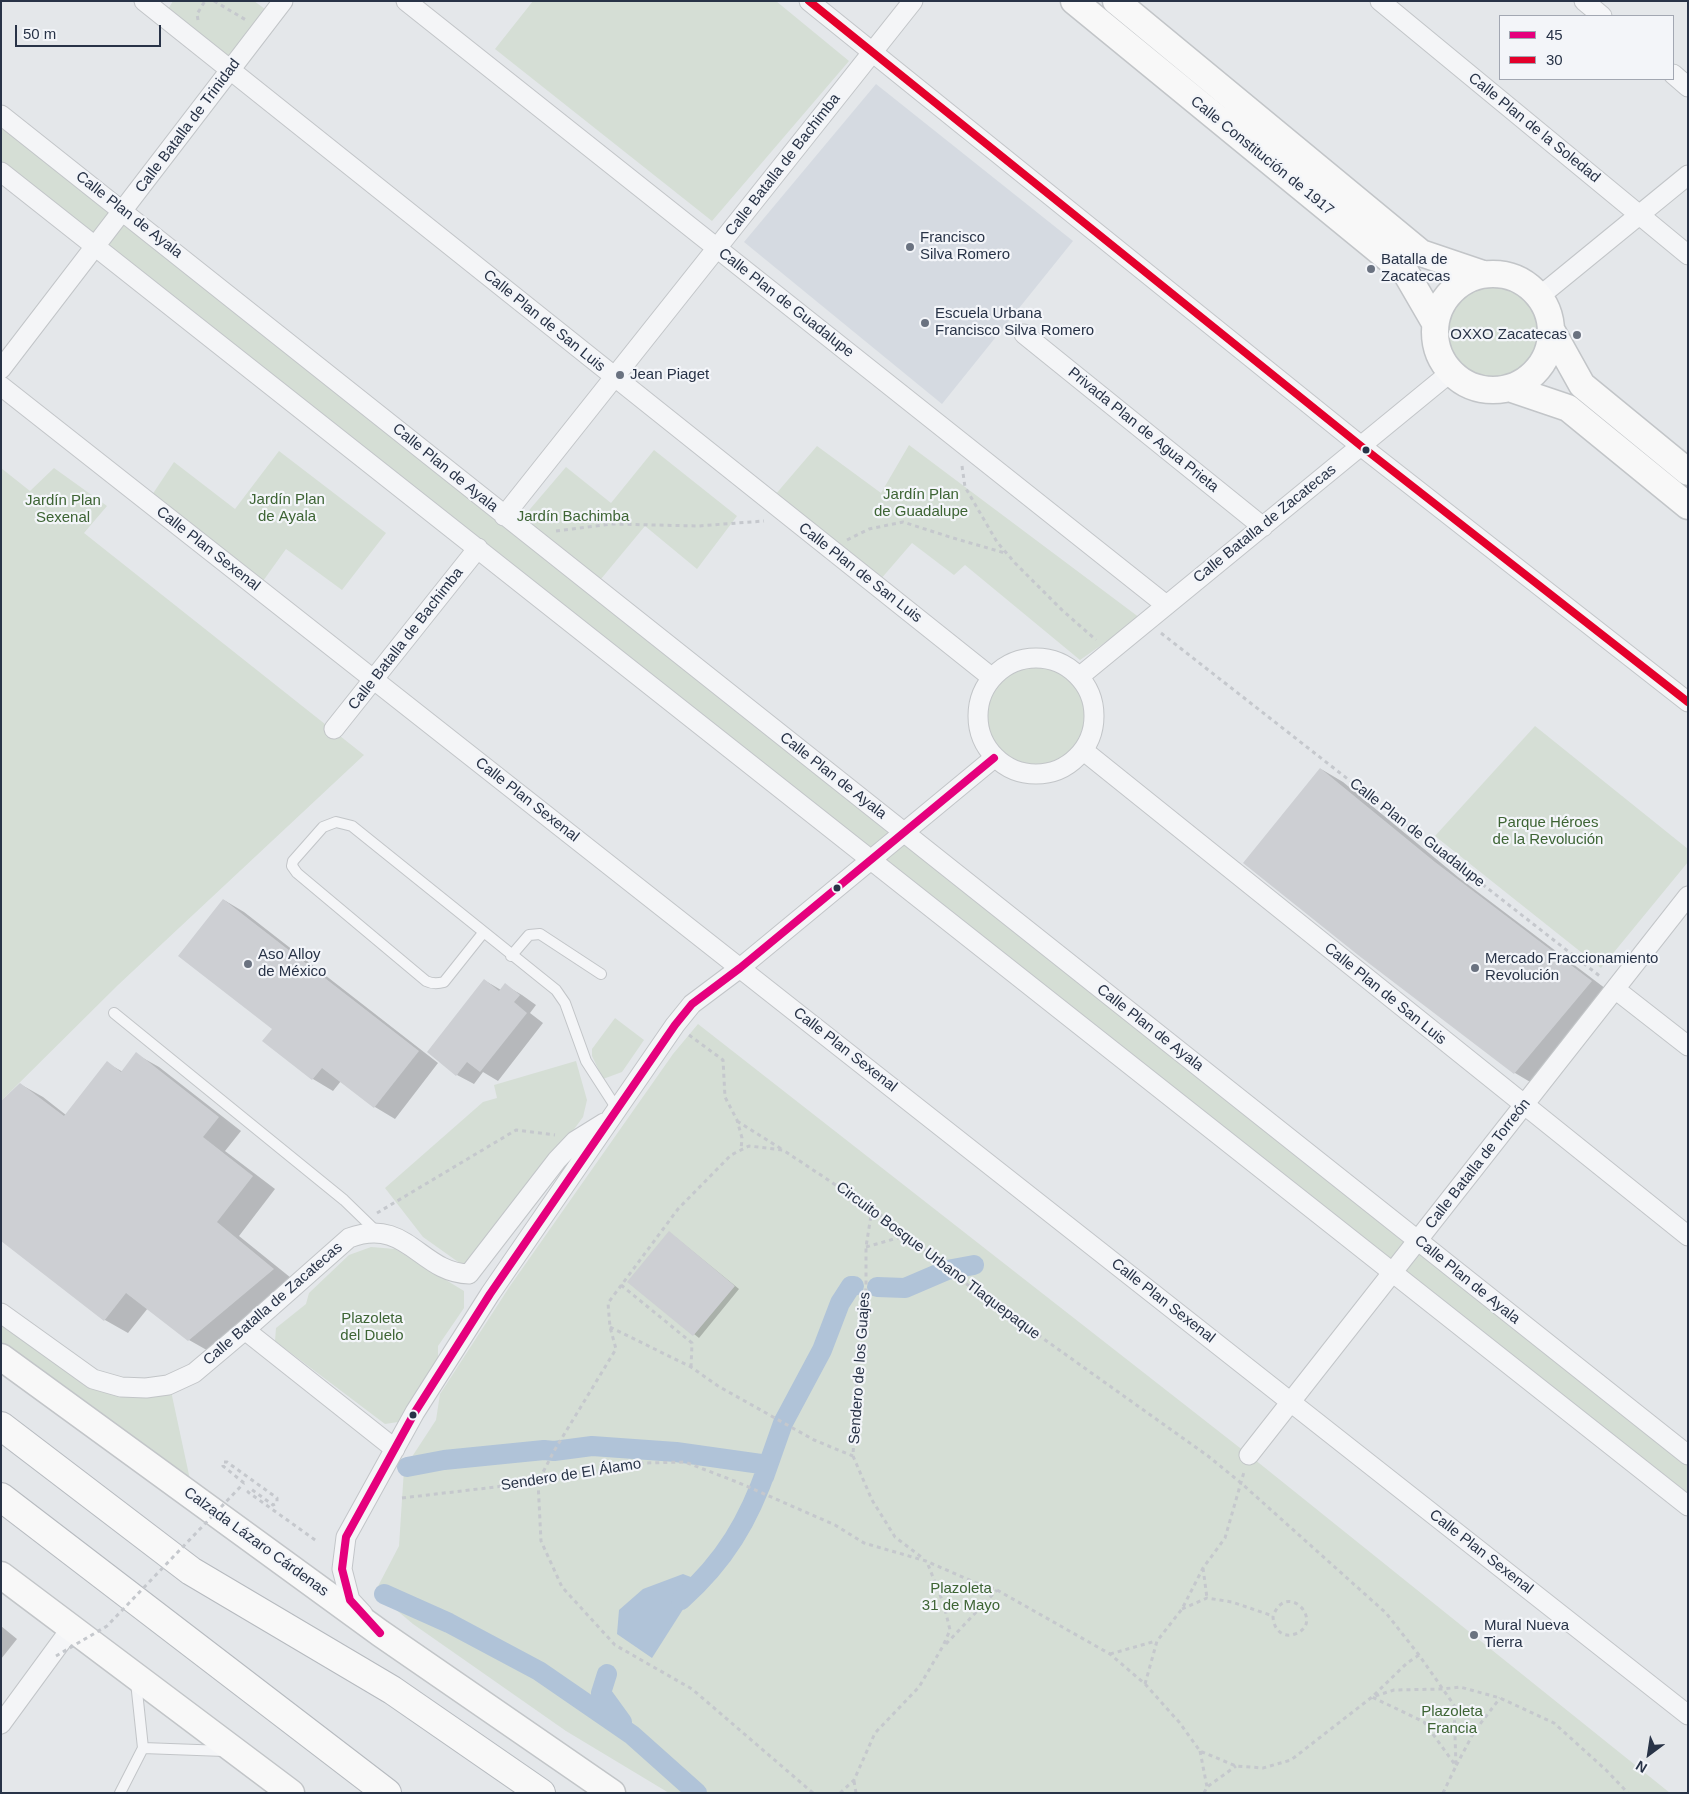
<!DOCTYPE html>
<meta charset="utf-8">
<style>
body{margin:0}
#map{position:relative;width:1689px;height:1794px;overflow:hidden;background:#e4e7ea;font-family:Arial,sans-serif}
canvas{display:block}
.frame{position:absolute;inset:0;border:2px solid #283347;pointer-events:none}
.legend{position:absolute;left:1499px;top:15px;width:175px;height:65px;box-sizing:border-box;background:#f3f5f9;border:1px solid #a2a7b2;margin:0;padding:6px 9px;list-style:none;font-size:15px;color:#283347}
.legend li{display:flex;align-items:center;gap:10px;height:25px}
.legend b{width:25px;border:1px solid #a2a7b2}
.north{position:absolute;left:1624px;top:1729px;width:50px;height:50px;-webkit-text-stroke:4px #f3f5f9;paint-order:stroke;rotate:211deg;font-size:14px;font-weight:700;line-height:20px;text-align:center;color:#283347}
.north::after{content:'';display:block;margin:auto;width:18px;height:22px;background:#283347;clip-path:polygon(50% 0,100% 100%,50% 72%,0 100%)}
.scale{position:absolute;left:15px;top:25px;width:146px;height:22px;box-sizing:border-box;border:2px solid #283347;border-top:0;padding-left:6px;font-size:15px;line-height:18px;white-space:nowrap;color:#283347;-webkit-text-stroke:4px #f3f5f9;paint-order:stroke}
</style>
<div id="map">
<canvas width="1689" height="1794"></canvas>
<div class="frame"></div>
<ul class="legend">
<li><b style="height:6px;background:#e5007d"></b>45</li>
<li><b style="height:6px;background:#e4002b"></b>30</li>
</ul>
<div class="north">N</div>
<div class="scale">50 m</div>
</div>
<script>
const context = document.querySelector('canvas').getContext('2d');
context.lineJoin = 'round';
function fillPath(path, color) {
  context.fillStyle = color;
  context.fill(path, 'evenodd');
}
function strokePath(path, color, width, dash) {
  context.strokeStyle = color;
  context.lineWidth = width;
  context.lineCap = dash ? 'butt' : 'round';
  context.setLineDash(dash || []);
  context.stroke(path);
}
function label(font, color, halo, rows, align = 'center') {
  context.font = font + ' Arial,sans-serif';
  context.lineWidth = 4.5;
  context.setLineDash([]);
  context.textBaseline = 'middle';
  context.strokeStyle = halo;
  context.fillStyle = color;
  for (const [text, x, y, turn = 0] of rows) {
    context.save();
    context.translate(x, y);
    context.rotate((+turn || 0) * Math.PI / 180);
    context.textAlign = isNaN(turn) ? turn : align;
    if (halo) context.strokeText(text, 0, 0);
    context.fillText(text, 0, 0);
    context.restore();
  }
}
const built = new Path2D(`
 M876 84 1073 241 942 404 744 242Z`);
const green = new Path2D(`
 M173 1H254L265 9 229 57 167 11Z
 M533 1H776L849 61 712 221 495 49Z
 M1 121 126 213 896 834 872 860 1 172Z
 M1437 331a57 57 0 1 1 114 0a57 57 0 1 1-114 0Z
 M909 445 1140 618 1080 660 965 565 954 575 912 543 880 580 775 495 817 446 881 493Z
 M654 450 737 516 697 569 645 526 601 579 519 522 566 467 611 503Z
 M279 451 386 533 342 590 286 549 258 588 148 501 174 462 235 509Z
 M1 468 30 491 54 468 107 506 84 533 364 755 118 985 1 1101Z
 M978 716a58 58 0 1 1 116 0a58 58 0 1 1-116 0Z
 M1535 726 1688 849V862L1601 968 1435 836Z
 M904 833 1415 1245 1393 1272 876 863Z
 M615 1018 644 1040 622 1072 603 1079 592 1056V1049Z
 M698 1024 1249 1455 1670 1793H669L566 1731 413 1624 375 1592 399 1546 404 1469 436 1420 440 1394 510 1286 673 1054Z
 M576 1061 587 1100 583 1117 478 1260 461 1264 423 1237 385 1188 483 1102 497 1098 494 1085Z
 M371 1247 395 1249 464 1291V1308L438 1346V1358L398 1422 385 1424 275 1341 276 1328 306 1304 309 1293 349 1255Z
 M1417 1247 1688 1456V1504L1398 1270Z
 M1 1313 93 1379 171 1391 192 1489 1 1357Z`);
const water = new Path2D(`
 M683 1574 701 1581 652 1658 617 1634 619 1610 643 1589Z`);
const shadow = new Path2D(`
 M1321 769 1343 782 1458 877 1614 995 1537 1086 1515 1073Z
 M224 900 244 912 438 1063 395 1119 375 1107 341 1081 333 1091 313 1079 264 1041 274 1029Z
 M484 980 501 990 505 985 522 995 536 1005 530 1013 543 1023 498 1081 483 1072 474 1084 457 1075Z
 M136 1054 159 1067 241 1131 225 1151 275 1189 239 1236 296 1282 212 1353 189 1340 148 1308 128 1333 105 1320 1 1239 20 1084 43 1097 66 1115 107 1063 123 1072Z
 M674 1236 739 1289 699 1338 629 1282Z
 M1 1626 17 1639 1 1659Z`);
const canal = new Path2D(`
 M877 1287 905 1288 947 1270 974 1265
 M407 1467 444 1460 544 1450 554 1451 592 1446 676 1452 768 1465C749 1520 725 1561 681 1600
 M764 1477 783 1423 822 1350 840 1303 851 1286H854
 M384 1594 449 1623 539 1671 632 1735 697 1793
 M607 1674 601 1693 622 1722`);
const building = new Path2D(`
 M1320 768 1435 862 1592 981 1514 1074 1358 955 1243 863Z
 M223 899 419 1051 374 1108 322 1068 312 1080 262 1041 272 1029 178 956Z
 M484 979 499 991 505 983 520 995 514 1002 527 1013 480 1072 467 1062 456 1076 427 1052Z
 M136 1052 219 1117 203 1137 253 1176 217 1222 274 1269 188 1341 126 1293 104 1321 1 1241V1101L20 1083 64 1116 107 1061 121 1072Z
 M669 1231 735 1286 693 1336 627 1282Z`);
const path = new Path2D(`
 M214 1 246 20
 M198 20 197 14 205 1
 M962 466 965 487 997 542 1015 563 1062 610 1096 640
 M556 531 612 524 698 526 764 521
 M847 540 869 529 903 522 953 538 1005 553
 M1161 633 1601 977
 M689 1035 723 1060 725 1097 737 1120 742 1138 741 1150
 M737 1121 783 1150
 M872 1209 866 1247V1288L857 1373 853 1456 872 1500 895 1537 924 1559
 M377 1213 516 1130 555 1135
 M866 1247 908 1235
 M621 1285 692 1343 691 1367
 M610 1327 691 1367 718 1386 814 1440 853 1456
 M244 1483 223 1466V1462H227L277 1498V1503L273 1505 251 1489 248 1492 318 1542
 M402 1498 538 1482 576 1473 644 1463 685 1462 737 1482 835 1525 864 1543 926 1561 974 1582 997 1590 1110 1654 1145 1684 1179 1722 1200 1751 1236 1766 1263 1768 1291 1760 1372 1697 1394 1690 1443 1689 1460 1687 1500 1698 1554 1723 1606 1770 1628 1793
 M1203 1568 1207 1598
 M1182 1609 1207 1598 1232 1602 1273 1616C1273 1628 1282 1639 1295 1634 1326 1623 1287 1579 1273 1616
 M946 1644 997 1590
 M1110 1654 1156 1641
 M1419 1655 1407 1663 1372 1697 1424 1722 1456 1766 1474 1732 1500 1698
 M1145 1684 1157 1641 1182 1609 1203 1568 1225 1538 1244 1472
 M1200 1751 1207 1787
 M854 1781 856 1793
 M813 1793 692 1689 615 1645 562 1587 541 1541 538 1482 554 1451 616 1349 610 1327 608 1303 678 1209 731 1155 749 1146 783 1150 872 1209 908 1235 947 1270 1208 1456 1241 1483 1386 1613 1419 1655 1454 1705 1456 1766 1443 1793
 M840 1793 854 1780 875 1733 919 1687 943 1646 950 1630 944 1605 927 1562
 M1204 1793 1207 1787 1236 1766`);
const lane = new Path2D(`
 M483 933 444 982C437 984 432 984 426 981L297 873 292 866 293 861 323 827 336 822 352 826 556 990 565 1003 586 1061 617 1109
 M511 956 529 935 540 934 601 974
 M114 1013 344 1200 377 1232
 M143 1748 224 1751
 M120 1793 143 1748 136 1682`);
const street = new Path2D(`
 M144 1 991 677
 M406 1 1166 605
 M809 1 1361 446 1688 702
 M1380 1 1688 255
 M1584 1 1602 16
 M1673 74 1688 87
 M1 115 1688 1455
 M1 172 1688 1506
 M1540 296 1688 175
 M1024 334 1263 527
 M1 369 283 1
 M1 386 1688 1715
 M504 516 913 1
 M978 716a58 58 0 1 1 116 0a58 58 0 1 1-116 0Z
 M1079 677 1451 372
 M334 729 478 548
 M1084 751 1688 1236
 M1615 989 1688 1046
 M469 1274 557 1160 575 1141 604 1123
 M1 1313 93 1379 121 1387 146 1388 168 1385 194 1373 245 1330 349 1238C407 1216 420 1273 469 1274
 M245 1330 395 1449
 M1249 1455 1688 896
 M363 1614 350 1600 342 1569 346 1537 415 1412 490 1294 675 1025 692 1004 740 968 994 758
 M1 1724 72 1627`);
const secondary = new Path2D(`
 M1074 1 1406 273 1435 323
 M1116 1 1421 253 1483 274
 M1435 332a58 58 0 1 1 116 0a58 58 0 1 1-116 0Z
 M1553 333 1582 385 1688 472
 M1509 388 1568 408 1688 506
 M1 1357 380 1633 612 1793
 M1 1575 291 1793`);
const highway = new Path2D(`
 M1 1426 191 1571 392 1690 541 1793
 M1 1497 387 1793`);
const pathBridge = new Path2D(`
 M56 1656 107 1626 244 1483`);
const bus1 = new Path2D(`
 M380 1633 350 1600 342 1569 346 1537 415 1412 490 1294 675 1025 692 1004 740 968 994 758`);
const bus2 = new Path2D(`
 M809 1 1361 446 1688 702`);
const markers = [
 [910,247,5,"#6a7280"],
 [1371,269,5,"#6a7280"],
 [925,323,5,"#6a7280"],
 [1577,335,5,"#6a7280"],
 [620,375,5,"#6a7280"],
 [1366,450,4.5,"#283347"],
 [837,888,4.5,"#283347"],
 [248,964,5,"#6a7280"],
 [1475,968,5,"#6a7280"],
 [413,1415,4.5,"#283347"],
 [1474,1635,5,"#6a7280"]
];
const streetNames = [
 ["Calle Batalla de Trinidad",188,126,-53],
 ["Calle Plan de la Soledad",1534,128,39],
 ["Calle Constitución de 1917",1262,156,39],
 ["Calle Batalla de Bachimba",783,165,-52],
 ["Calle Plan de Ayala",129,215,38],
 ["Calle Plan de Guadalupe",786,303,38],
 ["Calle Plan de San Luis",544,321,39],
 ["Privada Plan de Agua Prieta",1143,430,39],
 ["Calle Plan de Ayala",445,468,39],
 ["Calle Batalla de Zacatecas",1265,524,-39],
 ["Calle Plan Sexenal",208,549,38],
 ["Calle Plan de San Luis",860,573,38],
 ["Calle Batalla de Bachimba",406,639,-52],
 ["Calle Plan de Ayala",833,776,38],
 ["Calle Plan Sexenal",527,800,38],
 ["Calle Plan de Guadalupe",1417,833,38],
 ["Calle Plan de San Luis",1385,994,39],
 ["Calle Plan de Ayala",1150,1028,38],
 ["Calle Plan Sexenal",845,1050,38],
 ["Calle Batalla de Torreón",1478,1164,-52],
 ["Circuito Bosque Urbano Tlaquepaque",938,1261,37],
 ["Calle Plan de Ayala",1467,1280,39],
 ["Calle Plan Sexenal",1163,1301,38],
 ["Calle Batalla de Zacatecas",273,1304,-41],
 ["Sendero de los Guajes",860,1368,-86],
 ["Sendero de El Álamo",571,1475,-9],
 ["Calzada Lázaro Cárdenas",256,1542,36],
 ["Calle Plan Sexenal",1481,1552,38]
];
const poiNames = [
 ["Francisco",920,238],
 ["Silva Romero",920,255],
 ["Batalla de",1381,260],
 ["Zacatecas",1381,277],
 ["Escuela Urbana",935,314],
 ["Francisco Silva Romero",935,331],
 ["OXXO Zacatecas",1567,335,"right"],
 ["Jean Piaget",630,375],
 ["Aso Alloy",258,955],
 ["de México",258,972],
 ["Mercado Fraccionamiento",1485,959],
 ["Revolución",1485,976],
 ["Mural Nueva",1484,1626],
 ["Tierra",1484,1643]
];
const parkNames = [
 ["Jardín Plan",921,495],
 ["de Guadalupe",921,512],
 ["Jardín Plan",287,500],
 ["de Ayala",287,517],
 ["Jardín Plan",63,501],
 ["Sexenal",63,518],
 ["Jardín Bachimba",573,517],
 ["Parque Héroes",1548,823],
 ["de la Revolución",1548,840],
 ["Plazoleta",372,1319],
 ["del Duelo",372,1336],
 ["Plazoleta",961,1589],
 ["31 de Mayo",961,1606],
 ["Plazoleta",1452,1712],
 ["Francia",1452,1729]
];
fillPath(built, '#d5dae1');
fillPath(green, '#d5ded5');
fillPath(water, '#b0c3d8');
fillPath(shadow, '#0003');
strokePath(canal, '#b0c3d8', 20);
fillPath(building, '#cdcfd3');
strokePath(lane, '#c2c5c8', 12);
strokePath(street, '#c2c5c8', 21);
strokePath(secondary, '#c2c5c8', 29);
strokePath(highway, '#b6babf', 30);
strokePath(path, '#c5c8cd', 3, [4, 4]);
strokePath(lane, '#f4f5f7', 10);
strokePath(street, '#f4f5f7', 19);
strokePath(secondary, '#f8f8f8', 26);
strokePath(highway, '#f8f8f8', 28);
strokePath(pathBridge, '#c5c8cd', 3, [4, 4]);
strokePath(bus1, '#e5007d', 8);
strokePath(bus2, '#e4002b', 8);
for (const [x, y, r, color] of markers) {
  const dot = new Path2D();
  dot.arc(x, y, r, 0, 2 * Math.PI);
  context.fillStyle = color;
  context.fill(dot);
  strokePath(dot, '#f3f5f9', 2);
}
label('15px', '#283347', '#f3f5f9', streetNames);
label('15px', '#283347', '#f3f5f9', poiNames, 'left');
label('15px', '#3d6434', '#f3f5f9', parkNames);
</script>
